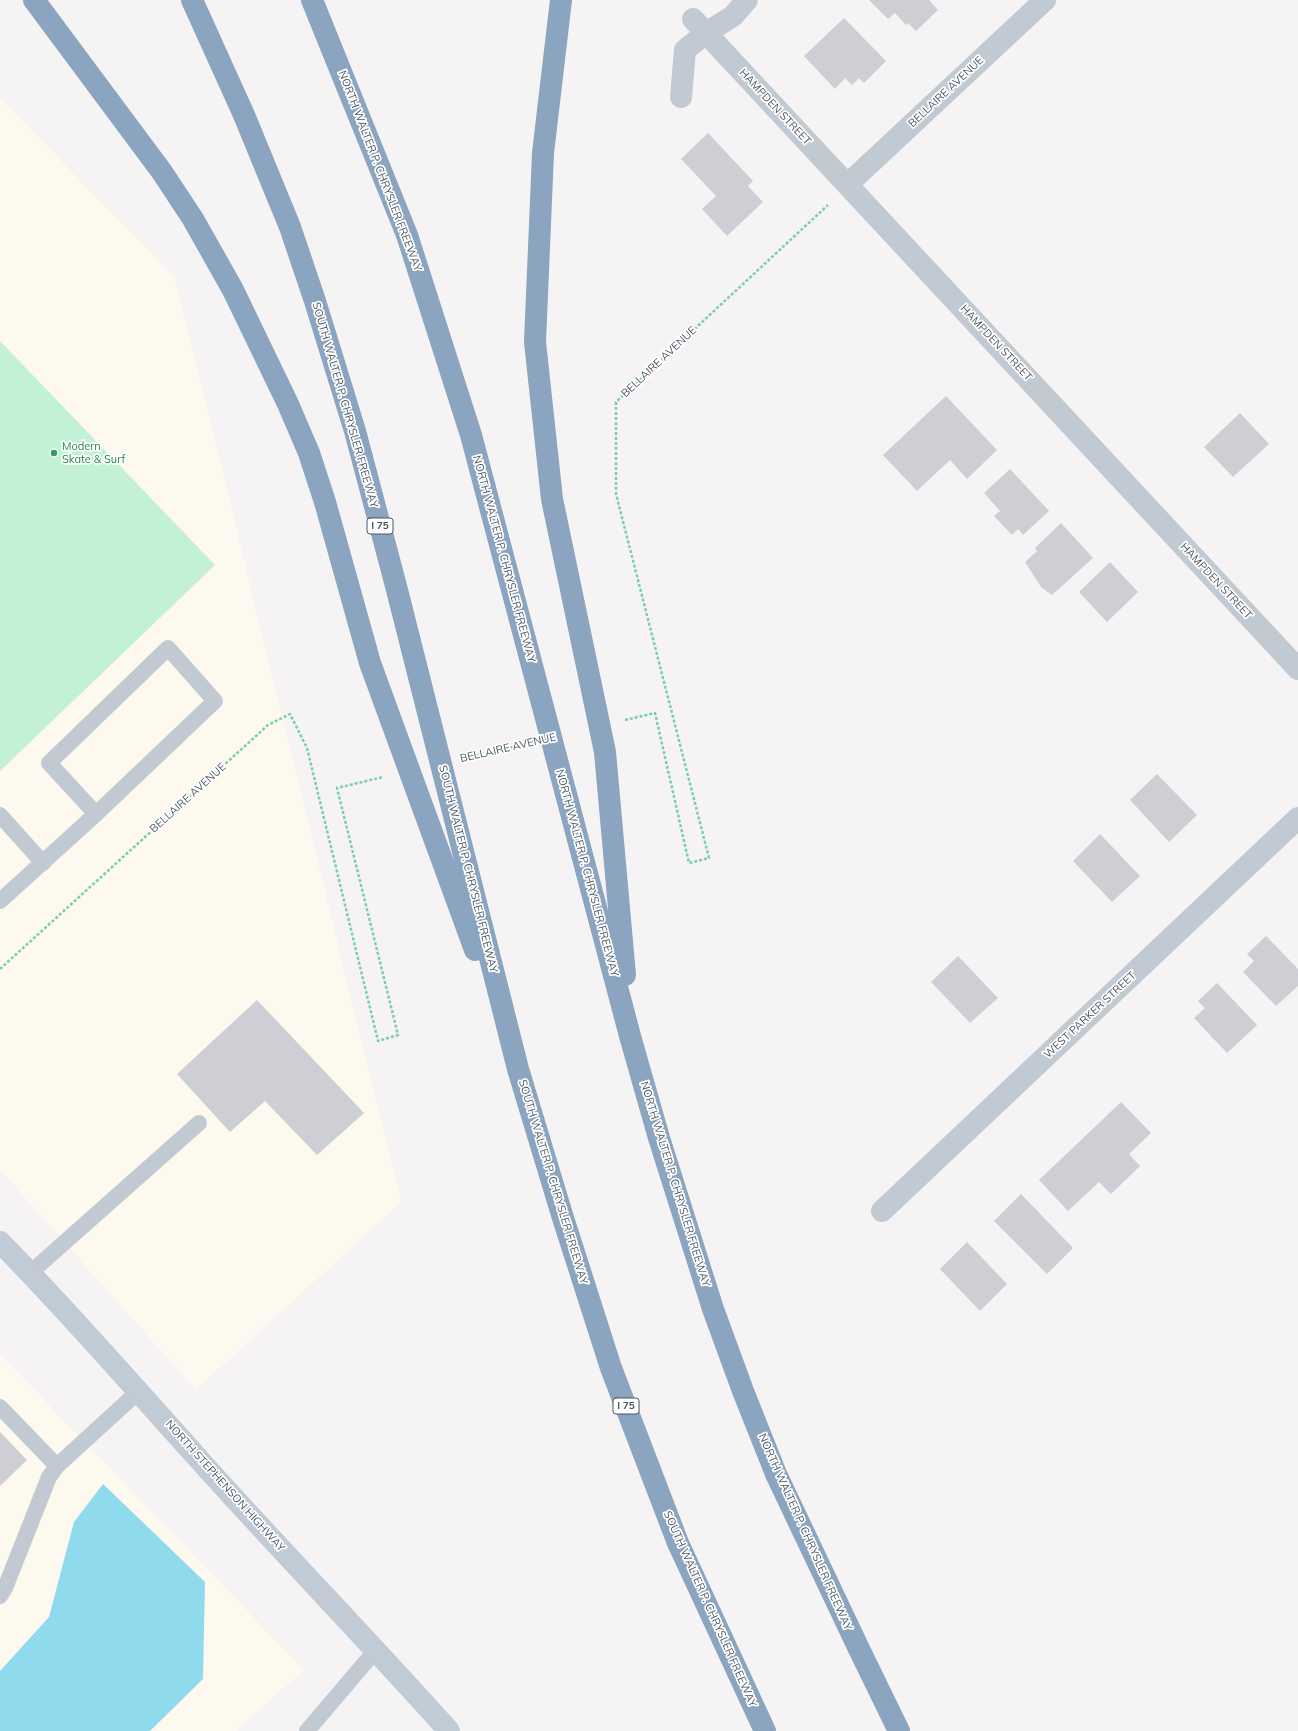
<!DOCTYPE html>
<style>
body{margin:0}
canvas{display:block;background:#f5f3f3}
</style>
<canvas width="1298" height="1731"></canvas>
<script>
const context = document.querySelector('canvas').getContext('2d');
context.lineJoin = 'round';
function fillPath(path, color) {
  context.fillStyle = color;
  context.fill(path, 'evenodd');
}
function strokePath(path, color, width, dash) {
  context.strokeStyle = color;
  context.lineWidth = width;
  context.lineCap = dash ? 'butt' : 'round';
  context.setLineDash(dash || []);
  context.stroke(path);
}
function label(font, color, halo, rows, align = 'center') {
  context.font = font + ' Mulish,sans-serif';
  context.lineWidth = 3.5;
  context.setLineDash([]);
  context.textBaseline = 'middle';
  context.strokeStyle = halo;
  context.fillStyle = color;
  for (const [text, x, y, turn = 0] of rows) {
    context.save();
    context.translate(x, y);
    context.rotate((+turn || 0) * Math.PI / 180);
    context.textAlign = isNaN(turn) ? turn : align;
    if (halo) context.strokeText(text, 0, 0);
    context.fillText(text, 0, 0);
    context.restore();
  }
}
const commercial = new Path2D(`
 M0 98 175 278 401 1202 196 1390 0 1170Z
 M0 1354 304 1670 236 1731H0Z`);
const green = new Path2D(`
 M0 341 215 565 0 771Z`);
const water = new Path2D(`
 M103 1484 205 1582 203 1679 150 1731H0V1671L49 1617 74 1522Z`);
const building = new Path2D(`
 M869 0H929L938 10 916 31 908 23 906 25 895 13 888 19Z
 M844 18 886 61 864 83 859 78 852 85 845 78 835 89 804 56Z
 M708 133 753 181 748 186 763 202 727 236 702 209 716 196 681 159Z
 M946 396 997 450 967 479 950 460 917 491 883 455Z
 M1240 413 1269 444 1233 477 1204 447Z
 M1010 469 1049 511 1023 535 1018 529 1012 535 994 516 1000 511 984 493Z
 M1061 523 1093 558 1052 595 1041 587 1025 562 1037 551 1035 548Z
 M1110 562 1138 592 1107 622 1079 592Z
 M1157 774 1197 815 1169 842 1130 800Z
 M1100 834 1140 876 1112 902 1073 861Z
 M1266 936 1298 969V986L1276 1006 1243 972 1254 961 1247 954Z
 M958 956 998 998 970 1023 931 982Z
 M1217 983 1257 1025 1227 1053 1194 1018 1205 1008 1198 1001Z
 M257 1000 364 1113 317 1155 265 1101 230 1132 177 1074Z
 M1121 1102 1151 1133 1129 1154 1140 1166 1111 1194 1099 1182 1068 1211 1039 1180Z
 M1021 1194 1073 1248 1047 1274 994 1221Z
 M967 1242 1007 1284 980 1311 940 1269Z
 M0 1432 27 1460 0 1486Z`);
const path = new Path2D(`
 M625 720 655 713 689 863 709 858 616 494V402L828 205
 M466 758 525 744
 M0 969 268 725 290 714 307 748 378 1041 398 1035 337 788 383 777`);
const service = new Path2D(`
 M0 815 43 863
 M0 901 96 814 215 701 168 648 49 763 96 814
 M30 1273 199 1123
 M0 1407 57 1466
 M0 1596 5 1588 49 1477 57 1466 139 1391
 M307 1731 376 1650`);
const minor = new Path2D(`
 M693 19 1298 669
 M681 97 685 50 706 33 733 16 747 0
 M848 184 1045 0
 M882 1211 1298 818`);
const secondary = new Path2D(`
 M0 1242C68 1311 131 1384 196 1456 279 1549 366 1638 449 1731`);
const motorway = new Path2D(`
 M34 0 162 172 193 219 233 290 288 404 309 453 325 502 370 663 475 950
 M192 0 244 115 290 227 315 301 355 431 396 586 518 1069 563 1218 611 1368 678 1543 765 1731
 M312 0 407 235 471 435 630 1036 659 1138 713 1309 743 1391 776 1474 859 1649 899 1731
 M561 0 543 153 535 342 552 499 605 752 625 975`);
const markers = [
 [54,453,4,"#2e9e5b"]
];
const shields = [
 [380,526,26],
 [626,1406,26]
];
const shieldNames = [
 ["I 75",380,526],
 ["I 75",626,1406]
];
const streetNames = [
 ["BELLAIRE AVENUE",946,92,-43],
 ["HAMPDEN STREET",775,107,47],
 ["NORTH WALTER P. CHRYSLER FREEWAY",380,171,69],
 ["HAMPDEN STREET",996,343,47],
 ["BELLAIRE AVENUE",659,362,-43],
 ["SOUTH WALTER P. CHRYSLER FREEWAY",345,405,74],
 ["NORTH WALTER P. CHRYSLER FREEWAY",504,559,75],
 ["HAMPDEN STREET",1216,581,47],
 ["BELLAIRE AVENUE",508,748,-13],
 ["BELLAIRE AVENUE",188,798,-42],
 ["SOUTH WALTER P. CHRYSLER FREEWAY",468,869,76],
 ["NORTH WALTER P. CHRYSLER FREEWAY",587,873,75],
 ["WEST PARKER STREET",1090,1015,-43],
 ["SOUTH WALTER P. CHRYSLER FREEWAY",553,1182,73],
 ["NORTH WALTER P. CHRYSLER FREEWAY",675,1184,73],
 ["NORTH STEPHENSON HIGHWAY",225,1486,48],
 ["NORTH WALTER P. CHRYSLER FREEWAY",805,1532,66],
 ["SOUTH WALTER P. CHRYSLER FREEWAY",710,1609,66]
];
const leisureNames = [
 ["Modern",62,447],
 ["Skate & Surf",62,460]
];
fillPath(commercial, '#fdf9ef');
fillPath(green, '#c3f1d5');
fillPath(water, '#90daee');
fillPath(building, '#cdcfd5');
strokePath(path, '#7ad0a6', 2.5, [3, 2]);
strokePath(service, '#c1cad2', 16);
strokePath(minor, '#c1cad2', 22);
strokePath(secondary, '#c1cbd6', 22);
strokePath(motorway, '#8ba5c1', 22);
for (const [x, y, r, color] of markers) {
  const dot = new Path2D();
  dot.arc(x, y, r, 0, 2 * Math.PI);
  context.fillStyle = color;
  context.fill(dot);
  strokePath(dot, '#fff', 1.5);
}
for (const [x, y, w] of shields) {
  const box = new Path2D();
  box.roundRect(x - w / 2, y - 8, w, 16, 3);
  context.fillStyle = '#fff';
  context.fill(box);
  strokePath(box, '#4a5661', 1);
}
label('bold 10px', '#4a5661', null, shieldNames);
label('11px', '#4a5661', '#fff', streetNames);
label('11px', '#27864d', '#fff', leisureNames, 'left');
</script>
